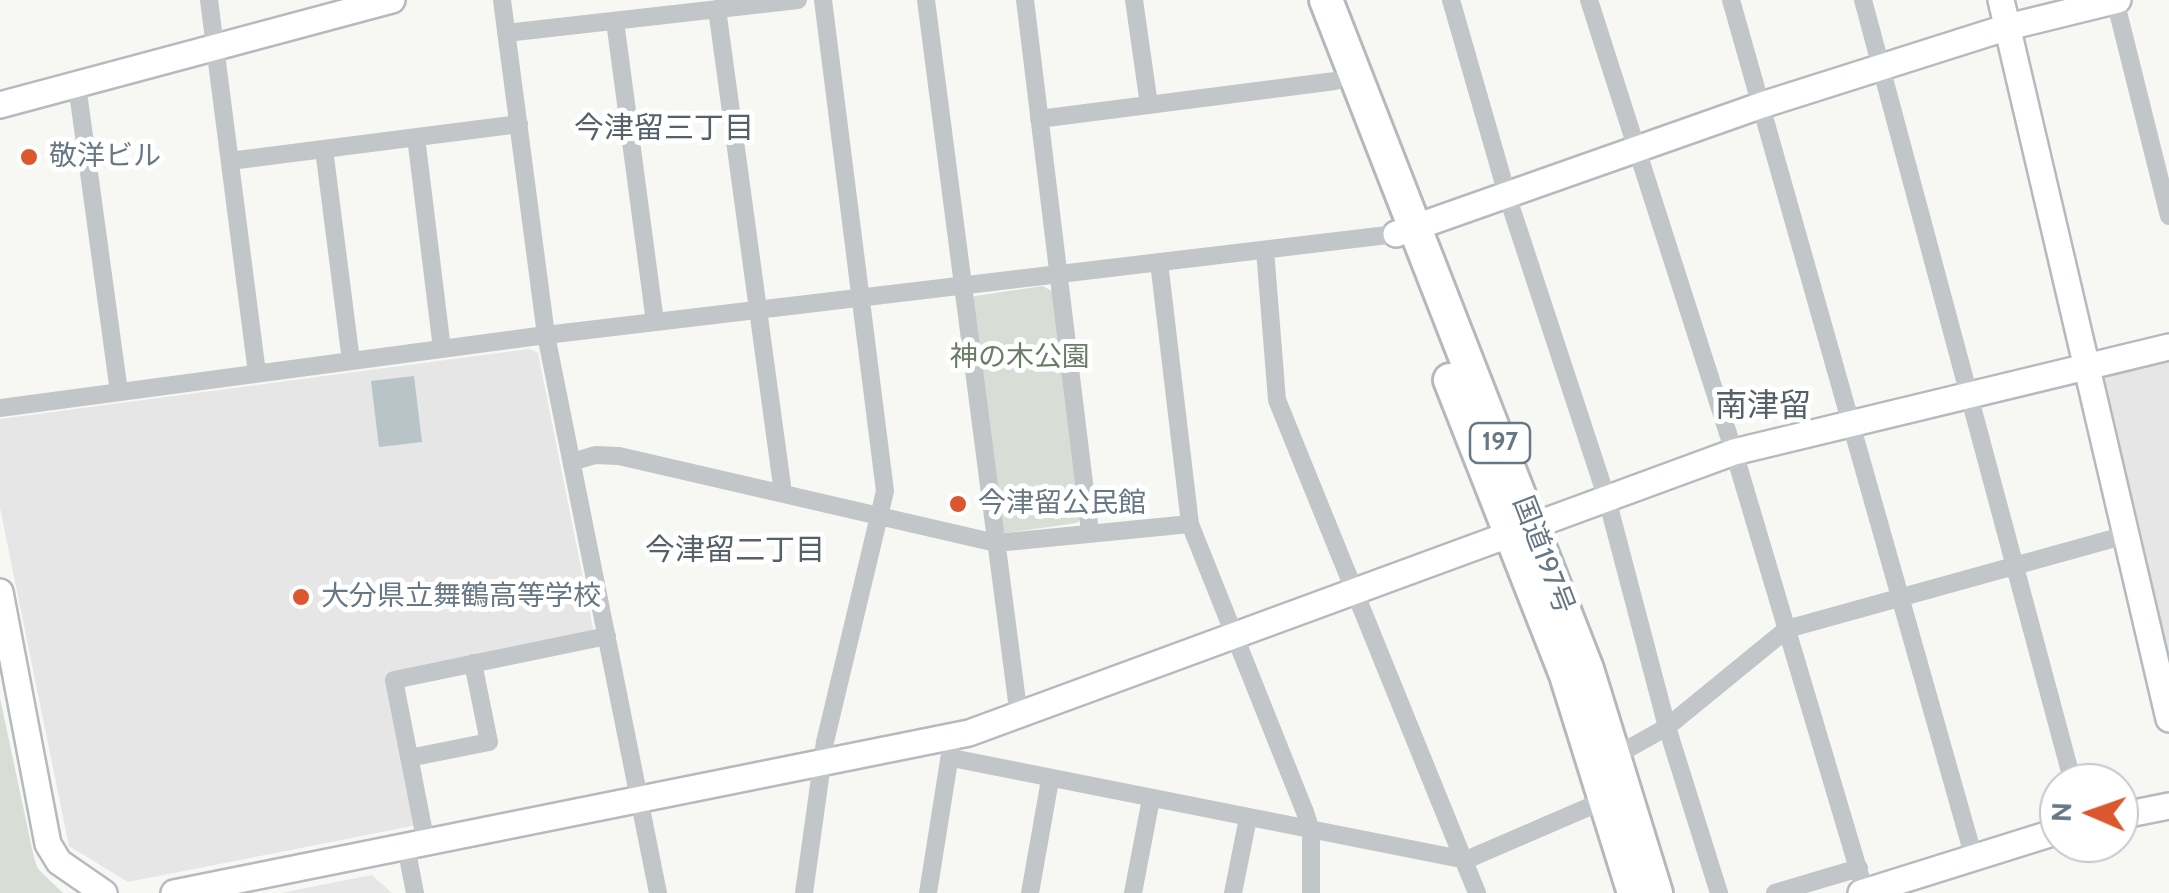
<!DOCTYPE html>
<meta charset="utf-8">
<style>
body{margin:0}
#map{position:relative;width:2169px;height:893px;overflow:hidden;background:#f7f7f4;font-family:Cabin,sans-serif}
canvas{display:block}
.north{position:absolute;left:2039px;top:763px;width:100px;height:100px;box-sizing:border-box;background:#fff;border:2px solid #c2c9ce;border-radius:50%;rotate:272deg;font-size:28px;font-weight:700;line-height:40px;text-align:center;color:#677784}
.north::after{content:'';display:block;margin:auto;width:35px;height:45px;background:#dd572e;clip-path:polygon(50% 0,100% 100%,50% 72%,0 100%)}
</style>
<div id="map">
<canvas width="2169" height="893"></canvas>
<div class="north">N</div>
</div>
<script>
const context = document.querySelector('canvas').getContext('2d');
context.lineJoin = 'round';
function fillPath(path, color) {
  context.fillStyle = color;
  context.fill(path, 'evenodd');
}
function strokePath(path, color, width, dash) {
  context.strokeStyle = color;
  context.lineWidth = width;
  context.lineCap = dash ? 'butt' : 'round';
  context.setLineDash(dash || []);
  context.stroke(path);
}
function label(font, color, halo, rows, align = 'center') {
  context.font = font + ' Cabin,"Noto Sans JP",sans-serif';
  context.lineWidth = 10;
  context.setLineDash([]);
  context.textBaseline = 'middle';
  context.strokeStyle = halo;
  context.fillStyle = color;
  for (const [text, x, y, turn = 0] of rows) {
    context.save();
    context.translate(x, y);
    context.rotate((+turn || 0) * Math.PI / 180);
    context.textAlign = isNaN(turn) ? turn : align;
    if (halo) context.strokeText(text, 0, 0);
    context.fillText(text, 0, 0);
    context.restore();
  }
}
const built = new Path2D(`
 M529 349 538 353 593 628 588 635 388 675 417 825 128 882 69 846 0 508V419Z
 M2169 363V675L2103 385 2106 377Z
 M372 875 392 893H281Z`);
const green = new Path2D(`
 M1043 286 1055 293 1082 517 1077 523 1005 533 999 527 970 301 975 296Z
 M0 698 34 858 38 869 63 893H0Z`);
const water = new Path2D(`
 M414 376 422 442 379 447 371 381Z`);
const street = new Path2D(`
 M209 0 257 373
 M502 0 546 335 658 893
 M926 0 1019 717
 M1025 0 1090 532
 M1134 0 1149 105
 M1451 0 1508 198 1607 499 1667 727 1719 893
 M1589 0 1734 452 1865 892
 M1731 0 1974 858
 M1863 0 2073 783
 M2115 0 2169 216
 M717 9 783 493
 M615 21 655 322
 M506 33 798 0
 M77 85 119 392
 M1039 119 1335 81
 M416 137 442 349
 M324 149 351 361
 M230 161 519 124
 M1265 250 1277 400 1477 893
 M1159 262 1190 524 1305 812 1311 830V893
 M0 408 546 335 1396 234
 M572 462 595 455 619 456 996 543 1190 524
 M1617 755 1667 727 1787 629 2126 535
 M409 758 489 742 473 663
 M952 758 1466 860 1605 800
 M426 843 394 680 607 636
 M406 847 415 893
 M804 893 825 742 885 491 823 0
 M928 893 951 748
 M1030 893 1050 780
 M1133 893 1151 799
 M1233 893 1248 818
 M1775 893 1859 868`);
const secondary = new Path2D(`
 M2001 0 2169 719
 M0 105 392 0
 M1396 234 1762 105 2008 27 2118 0
 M0 592 48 844 59 862 104 893
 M2119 816 2169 806
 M174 893 969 733 1734 452 2169 347
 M1861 893 2059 831`);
const highway = new Path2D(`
 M1326 0 1587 669 1656 893
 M1450 380 1566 675 1634 893`);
const markers = [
 [29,157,10,"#dd572e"],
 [958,504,10,"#dd572e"],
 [301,597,10,"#dd572e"]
];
const shields = [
 [1500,443,60]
];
const shieldNames = [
 ["197",1500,443]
];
const poiNames = [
 ["敬洋ビル",49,157],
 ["今津留公民館",978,504],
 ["大分県立舞鶴高等学校",321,597]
];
const parkNames = [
 ["神の木公園",1020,358]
];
const streetNames = [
 ["国道197号",1543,555,69]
];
const neighbourhoodNames = [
 ["今津留三丁目",664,129],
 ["今津留二丁目",735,551]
];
const quarterNames = [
 ["南津留",1763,407]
];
fillPath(built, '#e5e6e5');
fillPath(green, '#d8ded5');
fillPath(water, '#b9c4c8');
strokePath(secondary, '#b5babe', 30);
strokePath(highway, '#b5b9bb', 38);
strokePath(street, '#c2c6c9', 18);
strokePath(secondary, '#fff', 25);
strokePath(highway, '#fff', 32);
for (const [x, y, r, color] of markers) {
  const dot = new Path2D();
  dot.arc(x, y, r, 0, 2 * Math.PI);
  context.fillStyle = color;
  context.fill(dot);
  strokePath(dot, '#fff', 4);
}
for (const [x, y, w] of shields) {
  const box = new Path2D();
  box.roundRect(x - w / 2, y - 20, w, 40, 8);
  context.fillStyle = '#fff';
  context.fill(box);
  strokePath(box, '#677784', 2.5);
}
label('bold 25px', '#677784', null, shieldNames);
label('28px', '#677784', '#fff', poiNames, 'left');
label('28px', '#6a7b66', '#fff', parkNames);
label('28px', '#677784', '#fff', streetNames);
label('30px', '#556069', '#fff', neighbourhoodNames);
label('32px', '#556069', '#fff', quarterNames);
</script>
